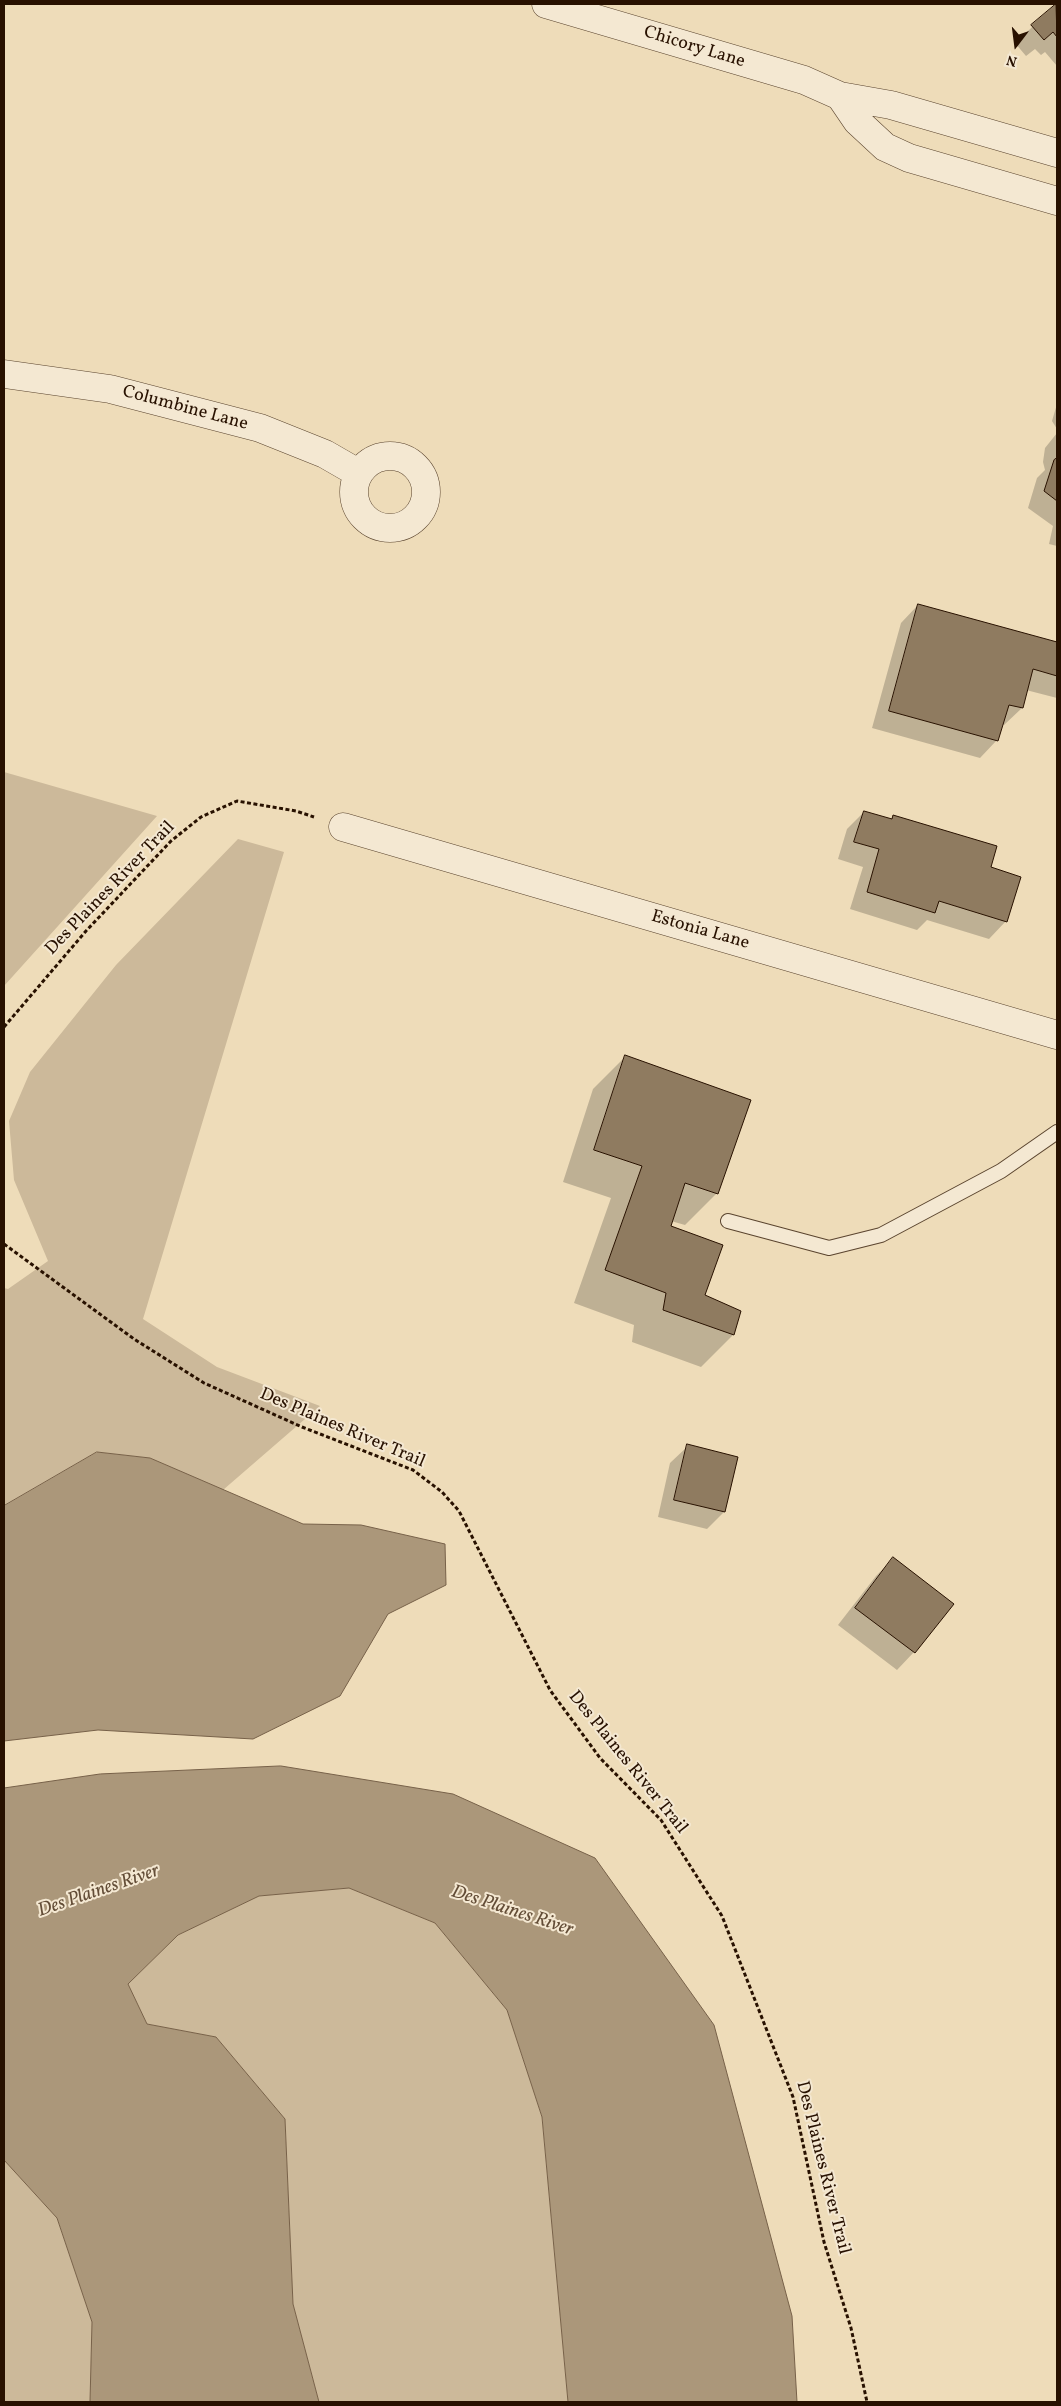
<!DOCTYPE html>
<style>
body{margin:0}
#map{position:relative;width:1061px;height:2406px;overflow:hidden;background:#eedcb9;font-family:Vollkorn,serif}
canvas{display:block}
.frame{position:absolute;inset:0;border:5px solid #281100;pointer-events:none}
.north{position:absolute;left:991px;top:20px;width:50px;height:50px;-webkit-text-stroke:4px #f4e8d2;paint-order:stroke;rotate:195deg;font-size:14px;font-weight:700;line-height:20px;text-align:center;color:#281100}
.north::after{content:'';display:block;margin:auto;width:18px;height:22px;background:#281100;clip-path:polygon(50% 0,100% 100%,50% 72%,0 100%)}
</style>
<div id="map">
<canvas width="1061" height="2406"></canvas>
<div class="frame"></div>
<div class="north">N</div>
</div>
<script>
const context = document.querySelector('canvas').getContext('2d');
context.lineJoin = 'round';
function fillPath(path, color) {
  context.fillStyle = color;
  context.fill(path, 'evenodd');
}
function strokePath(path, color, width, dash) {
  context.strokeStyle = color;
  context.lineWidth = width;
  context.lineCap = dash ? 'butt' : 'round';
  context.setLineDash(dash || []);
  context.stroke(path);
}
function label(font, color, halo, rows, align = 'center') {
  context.font = font + ' Vollkorn,serif';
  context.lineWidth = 4;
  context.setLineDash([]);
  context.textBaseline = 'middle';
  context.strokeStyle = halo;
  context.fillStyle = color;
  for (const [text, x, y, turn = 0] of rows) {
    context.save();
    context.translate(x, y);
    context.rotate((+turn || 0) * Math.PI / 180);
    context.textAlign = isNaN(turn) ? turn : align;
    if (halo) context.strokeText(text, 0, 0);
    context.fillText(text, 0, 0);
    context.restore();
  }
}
const green = new Path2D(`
 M4 772 157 816 4 986Z
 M238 839 284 852 143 1319 217 1367 320 1406 223 1490 150 1458 97 1452 4 1506V1288L8 1289 48 1261 14 1180 9 1121 30 1072 116 965Z
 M349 1888 435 1923 507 2010 542 2117 568 2402H319L293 2304 285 2119 216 2037 147 2024 128 1984 178 1935 259 1896Z
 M4 2160 57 2218 92 2322 90 2402H4Z`);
const water = new Path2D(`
 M97 1452 150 1458 303 1524 361 1525 445 1544 446 1585 388 1614 340 1696 253 1739 98 1730 4 1741V1506Z
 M281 1766 453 1794 595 1858 714 2025 792 2316 797 2402H568L542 2117 507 2010 435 1923 349 1888 259 1896 178 1935 128 1984 147 2024 216 2037 285 2119 293 2304 319 2402H90L92 2322 57 2218 4 2160V1788L100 1774Z`);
const shadow = new Path2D(`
 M1056 5 1057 7V66L1045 52 1041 55 1035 49 1026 56 1015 43Z
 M1057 404V429L1052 421Z
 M1057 433V546L1049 544 1053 526 1028 508 1037 478 1045 470 1043 462 1045 448Z
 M918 605 1057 644V698L1026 690 1022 708 1004 725 1002 724 997 740 980 758 872 728 901 623Z
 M864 812 890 820 894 816 989 868 1006 921 989 939 927 920 917 930 850 909 863 867 838 859 847 829Z
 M625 1057 717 1193 685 1225 671 1221 669 1226 704 1296 733 1335 701 1367 632 1342 634 1325 574 1303 611 1198 563 1182 593 1089Z
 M688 1446 724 1512 707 1529 658 1517 670 1463Z
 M893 1559 952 1604 914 1652 897 1670 838 1625 876 1576Z`);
const building = new Path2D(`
 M1056 4 1057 37 1053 32 1044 40 1031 25Z
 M1057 458V501L1044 491 1054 460Z
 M918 604 1057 642V676L1033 669 1023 708 1009 705 998 741 889 711Z
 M864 811 892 819 893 815 997 846 991 867 1021 877 1007 922 939 901 935 913 867 892 879 849 854 842Z
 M625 1055 751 1100 718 1194 685 1183 671 1226 723 1245 705 1295 741 1311 734 1335 663 1310 666 1293 605 1270 642 1166 594 1150Z
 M687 1444 738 1457 725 1512 674 1500Z
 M893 1557 954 1604 915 1653 855 1608Z`);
const path = new Path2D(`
 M4 1027 86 931 171 841 201 817 237 801 296 811 314 817
 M4 1244 134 1339 204 1383 302 1427 413 1470 442 1492 459 1511 550 1690 600 1758 661 1820 722 1916 793 2097 824 2242 851 2328 867 2402`);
const lane = new Path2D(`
 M728 1221 829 1248 881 1235 1001 1171 1057 1132`);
const street = new Path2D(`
 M546 4 804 80 840 96 891 105 1057 153
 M840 96 857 121 885 147 909 158 1057 201
 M4 374 110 389 260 428 325 454 358 473
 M354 492a36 36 0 1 1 72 0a36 36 0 1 1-72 0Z
 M343 827 1057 1035`);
const streetNames = [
 ["Chicory Lane",694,48,17],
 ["Columbine Lane",185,409,15],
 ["Des Plaines River Trail",111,889,-46],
 ["Estonia Lane",700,931,16],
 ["Des Plaines River Trail",342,1429,23],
 ["Des Plaines River Trail",627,1763,51],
 ["Des Plaines River Trail",822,2168,76]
];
const waterNames = [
 ["Des Plaines River",99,1892,-19],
 ["Des Plaines River",512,1912,18]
];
fillPath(green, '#ccb99a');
fillPath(water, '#ab977a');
strokePath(water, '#776149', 1);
fillPath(shadow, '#0003');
fillPath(building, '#8f7b60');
strokePath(building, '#281100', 1);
strokePath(lane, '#5a442e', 16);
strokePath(street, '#5a442e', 29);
strokePath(path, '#281100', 3, [4, 2.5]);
strokePath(lane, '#f4e8d2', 14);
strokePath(street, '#f4e8d2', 28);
label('18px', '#281100', '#f4e8d2', streetNames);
label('italic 19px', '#634d37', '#f4e8d2', waterNames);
</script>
